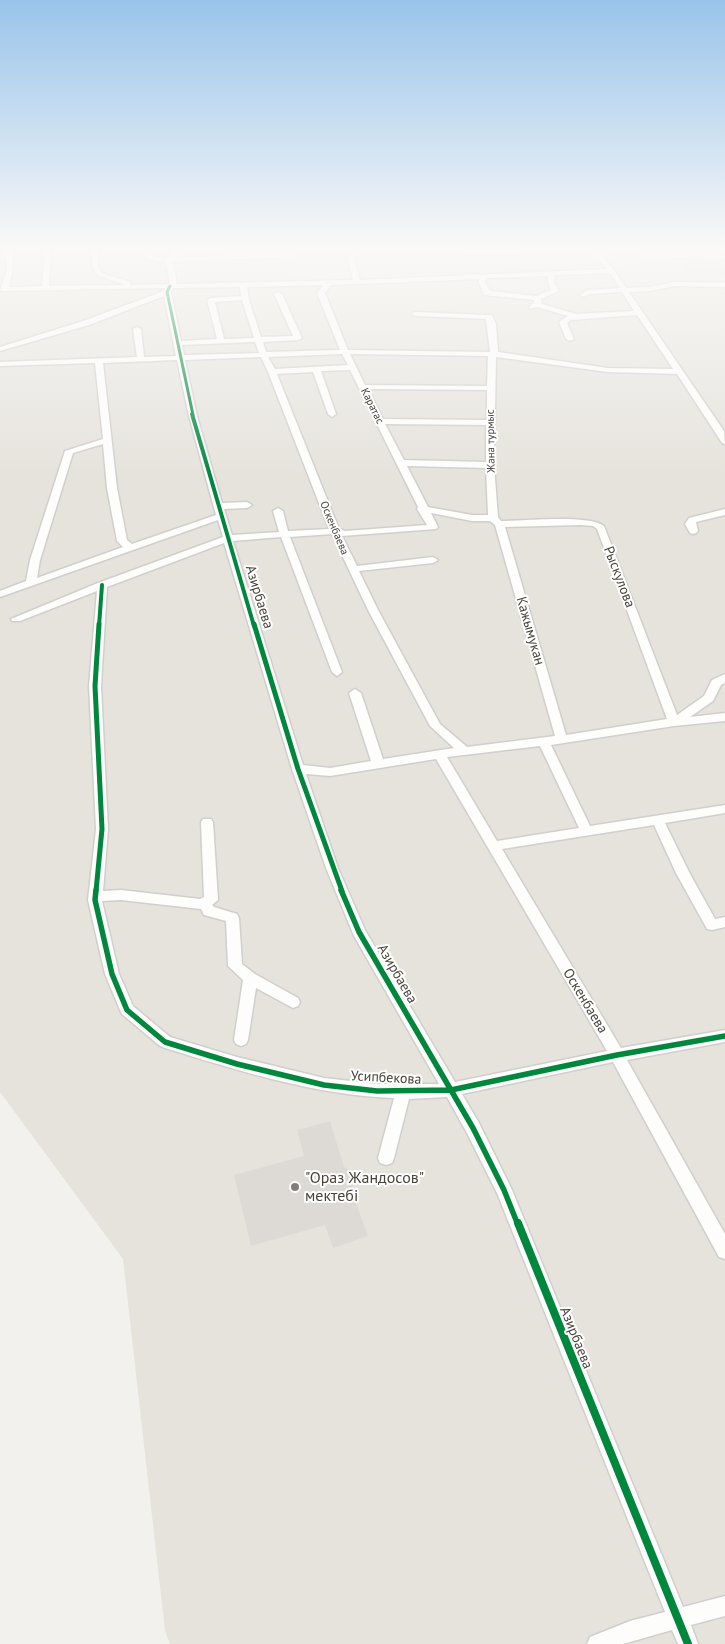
<!DOCTYPE html>
<meta charset="utf-8">
<style>
body{margin:0}
canvas{display:block;background:#f3f1ee}
</style>
<canvas width="725" height="1644"></canvas>
<script>
const context = document.querySelector('canvas').getContext('2d');
context.lineJoin = 'round';
function fillPath(path, color) {
  context.fillStyle = color;
  context.fill(path, 'evenodd');
}
function strokePath(path, color, width, dash) {
  context.strokeStyle = color;
  context.lineWidth = width;
  context.lineCap = dash ? 'butt' : 'round';
  context.setLineDash(dash || []);
  context.stroke(path);
}
function label(font, color, halo, rows, align = 'center') {
  context.font = font + ' "PT Sans",sans-serif';
  context.lineWidth = 4;
  context.setLineDash([]);
  context.textBaseline = 'middle';
  context.strokeStyle = halo;
  context.fillStyle = color;
  for (const [text, x, y, turn = 0] of rows) {
    context.save();
    context.translate(x, y);
    context.rotate((+turn || 0) * Math.PI / 180);
    context.textAlign = isNaN(turn) ? turn : align;
    if (halo) context.strokeText(text, 0, 0);
    context.fillText(text, 0, 0);
    context.restore();
  }
}
const residential = new Path2D(`
 M0 247H725V1644H170L165 1631 123 1259 0 1092Z`);
const building = new Path2D(`
 M682 260 720 261 722 266H725V277L689 276Z
 M330 1121 344 1167 348 1169 354 1182 352 1192 368 1236 333 1248 325 1225 251 1246 234 1175 304 1156 297 1130Z`);
const minor = new Path2D(`
 M5 247H11L13 269 9 287 42 286 45 247H51L49 286 126 285 97 275 92 267V247H98V267L102 273 130 282V285L170 284 166 262 146 259 141 247H147L151 256 166 258 181 247H188L176 258C196 258 290 249 299 255L296 257 173 262 177 284 353 280 348 259 360 247H366L354 259 360 280 607 269 592 251C528 253 465 256 402 249L399 247 474 250 595 247 614 270 626 288 649 287 675 282 725 283V287L675 286 649 291 629 292 724 431 725 444 722 443 677 374 608 372 496 357 494 465 498 517 501 521C523 521 589 514 604 526L677 715 704 696 712 680 725 674V683L721 685 713 701 690 717 725 713V721L674 726 551 745 590 826 725 805V813L665 823 689 872 715 919 725 917V927L712 930 707 929 676 873 654 825 502 849 621 1048 725 1030V1042L627 1060 725 1234V1259L719 1257 613 1062 462 1094 479 1123 512 1190 683 1607 725 1596V1616L691 1625 698 1644H678L672 1630 623 1644H587L590 1637 630 1621 665 1612 497 1193 467 1133 447 1097 409 1099 394 1158 392 1163 386 1165 380 1163 378 1158 394 1098C315 1095 240 1071 165 1048L160 1046 122 1014 120 1010 105 974 88 900 96 829 89 686 97 591 20 621H12L11 619 98 583 223 537 218 520 0 597V591L26 581 30 560 65 451 103 439 95 363 0 366V362L137 357 133 329 137 327 141 329 144 357 176 356 164 296 89 325 0 351V347L83 321 164 291 165 288 0 291 7 269ZM610 273 620 288 588 290 580 295 584 297 590 294 622 292 634 311 576 314 542 304 541 299 559 291 554 283 555 275ZM548 276V283L551 290 536 296 490 291 485 283 486 278ZM479 279V283L484 295 534 300V303L530 305V309L537 307 568 316 559 322 566 339 570 341 574 339 567 323 571 320 637 315 673 369 608 368 498 352 496 324 492 315H489L415 312 411 314 415 316 486 319 490 352 348 350 325 293 330 285ZM323 285 317 293 340 350 266 352 263 342 298 340 302 338 282 294 278 292 274 294 293 336 261 337 249 300 247 287ZM240 287 241 296 211 298 207 300 217 339 181 341 171 292 173 288ZM242 300 254 338 224 339 215 302ZM255 342 259 353 184 355 182 345ZM342 354 348 365 275 369 268 357ZM350 354 488 356 487 386 365 385ZM261 357 268 372 329 529 288 531 283 511 278 508 273 511 279 532 232 535 224 509 247 508 252 505 247 502 222 503 197 416 185 360ZM177 360 189 416 216 515 132 544 127 540 117 488 103 363ZM350 370 418 507 417 509 427 525 345 531 339 529 277 374 313 372 328 414 332 417 336 414 321 371ZM368 389 487 390V420L383 419ZM385 424 486 425V462L404 460ZM103 444 107 488 117 541 123 547 37 578 40 560 73 453ZM407 466 486 468 488 515H472L428 507ZM431 513 472 521H490L495 525 555 736 467 747 440 724 378 610 359 571 433 563 438 560 433 557 357 566 342 536 436 529 438 527ZM581 525 593 526 597 529 667 719 566 735 505 527ZM332 534 368 610 430 726 454 748 383 759 361 693 355 689 349 693 371 761 330 768 303 765 233 541 281 537 332 672 337 676 342 672 290 537ZM224 543 292 769 326 868 354 936 439 1084H377L324 1078 237 1057 170 1037 133 1006 119 974 102 901 121 900 201 909 204 915 226 921 228 966 243 980 234 1040 236 1044 241 1046 246 1044 248 1040 256 988 293 1008 298 1006 300 1002 298 998 255 974 242 964 239 918 237 914 214 907 212 905 218 900 213 822 211 819H203L201 822 204 897 200 899 121 890 103 891 108 829 101 686 107 587ZM540 746 579 828 497 841 447 757ZM436 759 607 1051 455 1082 365 930 338 868 306 774 330 776Z
 M643 254 725 255V259L641 257 640 256Z
 M725 509V515L696 522 698 531 696 533 693 534 690 533 685 524 689 518Z`);
const cyclewayFar4 = new Path2D(`
 M170 286 167 292 193 415`);
const cyclewayFar3 = new Path2D(`
 M192 414 254 626
 M99 626 102 585`);
const cyclewayFar2 = new Path2D(`
 M254 624 298 769 342 891
 M96 891 102 829 95 686 99 624`);
const cyclewayFar1 = new Path2D(`
 M96 890 95 900 112 974 127 1010 165 1042 237 1064 324 1085 377 1091 451 1090 617 1055 725 1036
 M341 890 359 932 473 1128 504 1190 518 1225`);
const cycleway = new Path2D(`
 M518 1223 688 1644`);
const markers = [
 [295,1187,5,"#848079"]
];
const farStreetnames = [
 ["Каратас",372,406,64],
 ["Жана турмыс",491,441,-91],
 ["Оскенбаева",334,528,67]
];
const streetNames = [
 ["Рыскулова",619,577,69],
 ["Азирбаева",259,597,73],
 ["Кажымукан",530,631,74],
 ["Азирбаева",397,974,60],
 ["Оскенбаева",585,1001,59],
 ["Усипбекова",386,1078,3],
 ["Азирбаева",576,1338,68]
];
const nearPoinames = [
 ["\"Ораз Жандосов\"",305,1178],
 ["мектебі",305,1196]
];
fillPath(residential, '#e6e3dd');
fillPath(building, '#dddad6');
strokePath(minor, '#d1cfcc', 3);
fillPath(minor, '#fdfdfc');
strokePath(cyclewayFar4, '#00873e', 3);
strokePath(cyclewayFar3, '#00873e', 4);
strokePath(cyclewayFar2, '#00873e', 5);
strokePath(cyclewayFar1, '#00873e', 5.5);
strokePath(cycleway, '#00873e', 8);
const sky = context.createLinearGradient(0, 0, 0, 477);
sky.addColorStop(0, '#99c4ea');
sky.addColorStop(0.52, '#faf9f7');
sky.addColorStop(1, '#faf9f700');
context.fillStyle = sky;
context.fillRect(0, 0, 725, 477);
for (const [x, y, r, color] of markers) {
  const dot = new Path2D();
  dot.arc(x, y, r, 0, 2 * Math.PI);
  context.fillStyle = color;
  context.fill(dot);
  strokePath(dot, '#fff', 2);
}
label('11px', '#49433a', '#fff', farStreetnames);
label('14px', '#49433a', '#fff', streetNames);
label('16px', '#49433a', '#fff', nearPoinames, 'left');
</script>
